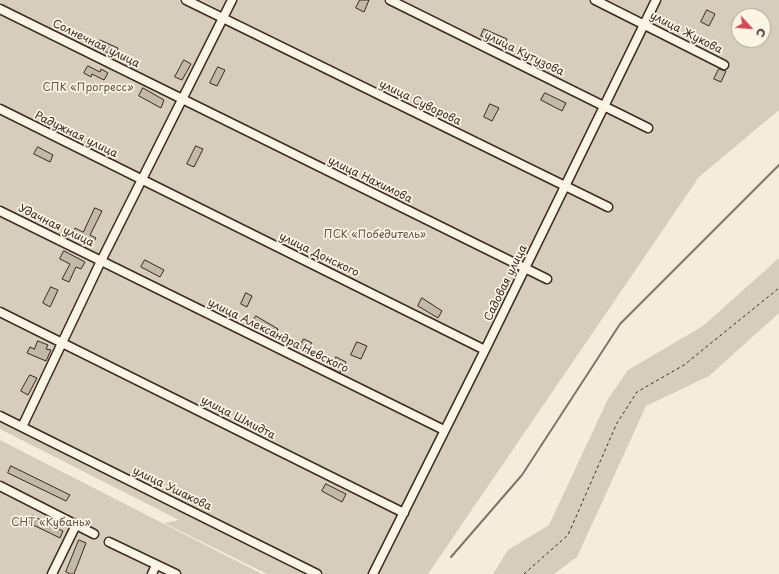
<!DOCTYPE html>
<meta charset="utf-8">
<style>
body{margin:0}
#map{position:relative;width:779px;height:574px;overflow:hidden;background:#f4eddd;font-family:"Playpen Sans",sans-serif}
canvas{display:block}
.north{position:absolute;left:731px;top:8px;width:40px;height:40px;box-sizing:border-box;background:#fcf5e5;border:1px solid #afa495;border-radius:50%;rotate:116deg;font-size:11px;font-weight:700;line-height:16px;text-align:center;color:#3b2a1e}
.north::after{content:'';display:block;margin:auto;width:14px;height:18px;background:#d1495b;clip-path:polygon(50% 0,100% 100%,50% 72%,0 100%)}
</style>
<div id="map">
<canvas width="779" height="574"></canvas>
<div class="north">С</div>
</div>
<script>
const context = document.querySelector('canvas').getContext('2d');
context.lineJoin = 'round';
function fillPath(path, color) {
  context.fillStyle = color;
  context.fill(path, 'evenodd');
}
function strokePath(path, color, width, dash) {
  context.strokeStyle = color;
  context.lineWidth = width;
  context.lineCap = dash ? 'butt' : 'round';
  context.setLineDash(dash || []);
  context.stroke(path);
}
function label(font, color, halo, rows, align = 'center') {
  context.font = font + ' "Playpen Sans",sans-serif';
  context.lineWidth = 3.5;
  context.setLineDash([]);
  context.textBaseline = 'middle';
  context.strokeStyle = halo;
  context.fillStyle = color;
  for (const [text, x, y, turn = 0] of rows) {
    context.save();
    context.translate(x, y);
    context.rotate((+turn || 0) * Math.PI / 180);
    context.textAlign = isNaN(turn) ? turn : align;
    if (halo) context.strokeText(text, 0, 0);
    context.fillText(text, 0, 0);
    context.restore();
  }
}
const green = new Path2D(`
 M0 0H779V110L699 177 428 574H267L164 523 179 520 0 429ZM739 16H763V40H739Z
 M779 258V313L709 376 646 406 577 557 554 574H493L508 550 549 525 608 399 628 370 703 326Z
 M0 440 262 574H0Z`);
const stream = new Path2D(`
 M451 557 522 475 620 324 779 165`);
const building = new Path2D(`
 M360 0H369L364 12 356 8Z
 M707 10 715 14 709 26 701 22Z
 M484 29 507 39 504 46 481 36Z
 M100 40 118 48 114 56 97 47Z
 M184 60 191 64 182 80 175 77Z
 M88 66 100 72 101 69 108 73 104 80 92 74 91 77 84 73Z
 M218 67 225 70 217 86 210 83Z
 M719 69 726 71 721 82 714 79Z
 M143 88 164 100 161 108 139 96Z
 M545 93 566 103 562 111 541 100Z
 M490 104 499 108 492 121 484 117Z
 M196 146 203 149 194 167 187 164Z
 M38 147 53 155 50 162 34 154Z
 M95 208 102 211 90 235 96 238 92 245 72 235 75 228 83 232Z
 M64 251 85 262 81 269 76 267 69 282 62 279 70 264 60 259Z
 M145 260 164 270 160 277 141 267Z
 M51 287 58 290 50 307 43 303Z
 M246 293 252 296 247 307 241 304Z
 M422 298 442 311 438 318 418 306Z
 M256 316 278 329 274 336 252 323Z
 M304 339 312 343 307 352 299 347Z
 M38 341 48 345 46 349 51 350 46 361 27 353 30 347 34 349Z
 M357 342 367 346 361 359 351 355Z
 M336 357 346 362 340 373 330 368Z
 M30 375 37 378 28 395 21 391Z
 M11 466 70 495 66 501 8 473Z
 M326 484 346 494 342 502 322 491Z
 M33 516 63 531 60 538 29 523Z
 M79 540 86 543 74 574H70L66 572Z`);
const path = new Path2D(`
 M524 574 568 535 617 423 637 392 684 365 779 288`);
const minor = new Path2D(`
 M186 0 608 207
 M390 0 648 128
 M595 0 724 65
 M0 9 547 279
 M0 109 485 350
 M0 211 444 430
 M0 312 404 513
 M0 416 317 574
 M22 427 101 261 232 0
 M0 486 94 534
 M109 542 176 574
 M52 574 76 525
 M152 574 156 565
 M373 574 485 350 656 0`);
const streetNames = [
 ["улица Жукова",686,33,27],
 ["Солнечная улица",96,44,26],
 ["улица Кутузова",524,54,26],
 ["улица Суворова",420,103,26],
 ["Радужная улица",76,135,26],
 ["улица Нахимова",370,180,26],
 ["Удачная улица",56,226,26],
 ["улица Донского",319,255,26],
 ["Садовая улица",506,283,-64],
 ["улица Александра Невского",278,336,26],
 ["улица Шмидта",238,418,27],
 ["улица Ушакова",172,489,26]
];
const parkNames = [
 ["СПК «Прогресс»",88,88],
 ["ПСК «Победитель»",375,235],
 ["СНТ «Кубань»",51,523]
];
fillPath(green, '#d6cdbd');
strokePath(stream, '#817466', 2);
fillPath(building, '#c3b9aa');
strokePath(building, '#3b2a1e', 1);
strokePath(minor, '#3b2a1e', 11);
strokePath(path, '#3b2a1e', 1, [3, 3]);
strokePath(minor, '#fcf5e5', 8);
label('11px', '#3b2a1e', '#fcf5e5', streetNames);
label('11px', '#625346', '#fcf5e5', parkNames);
</script>
